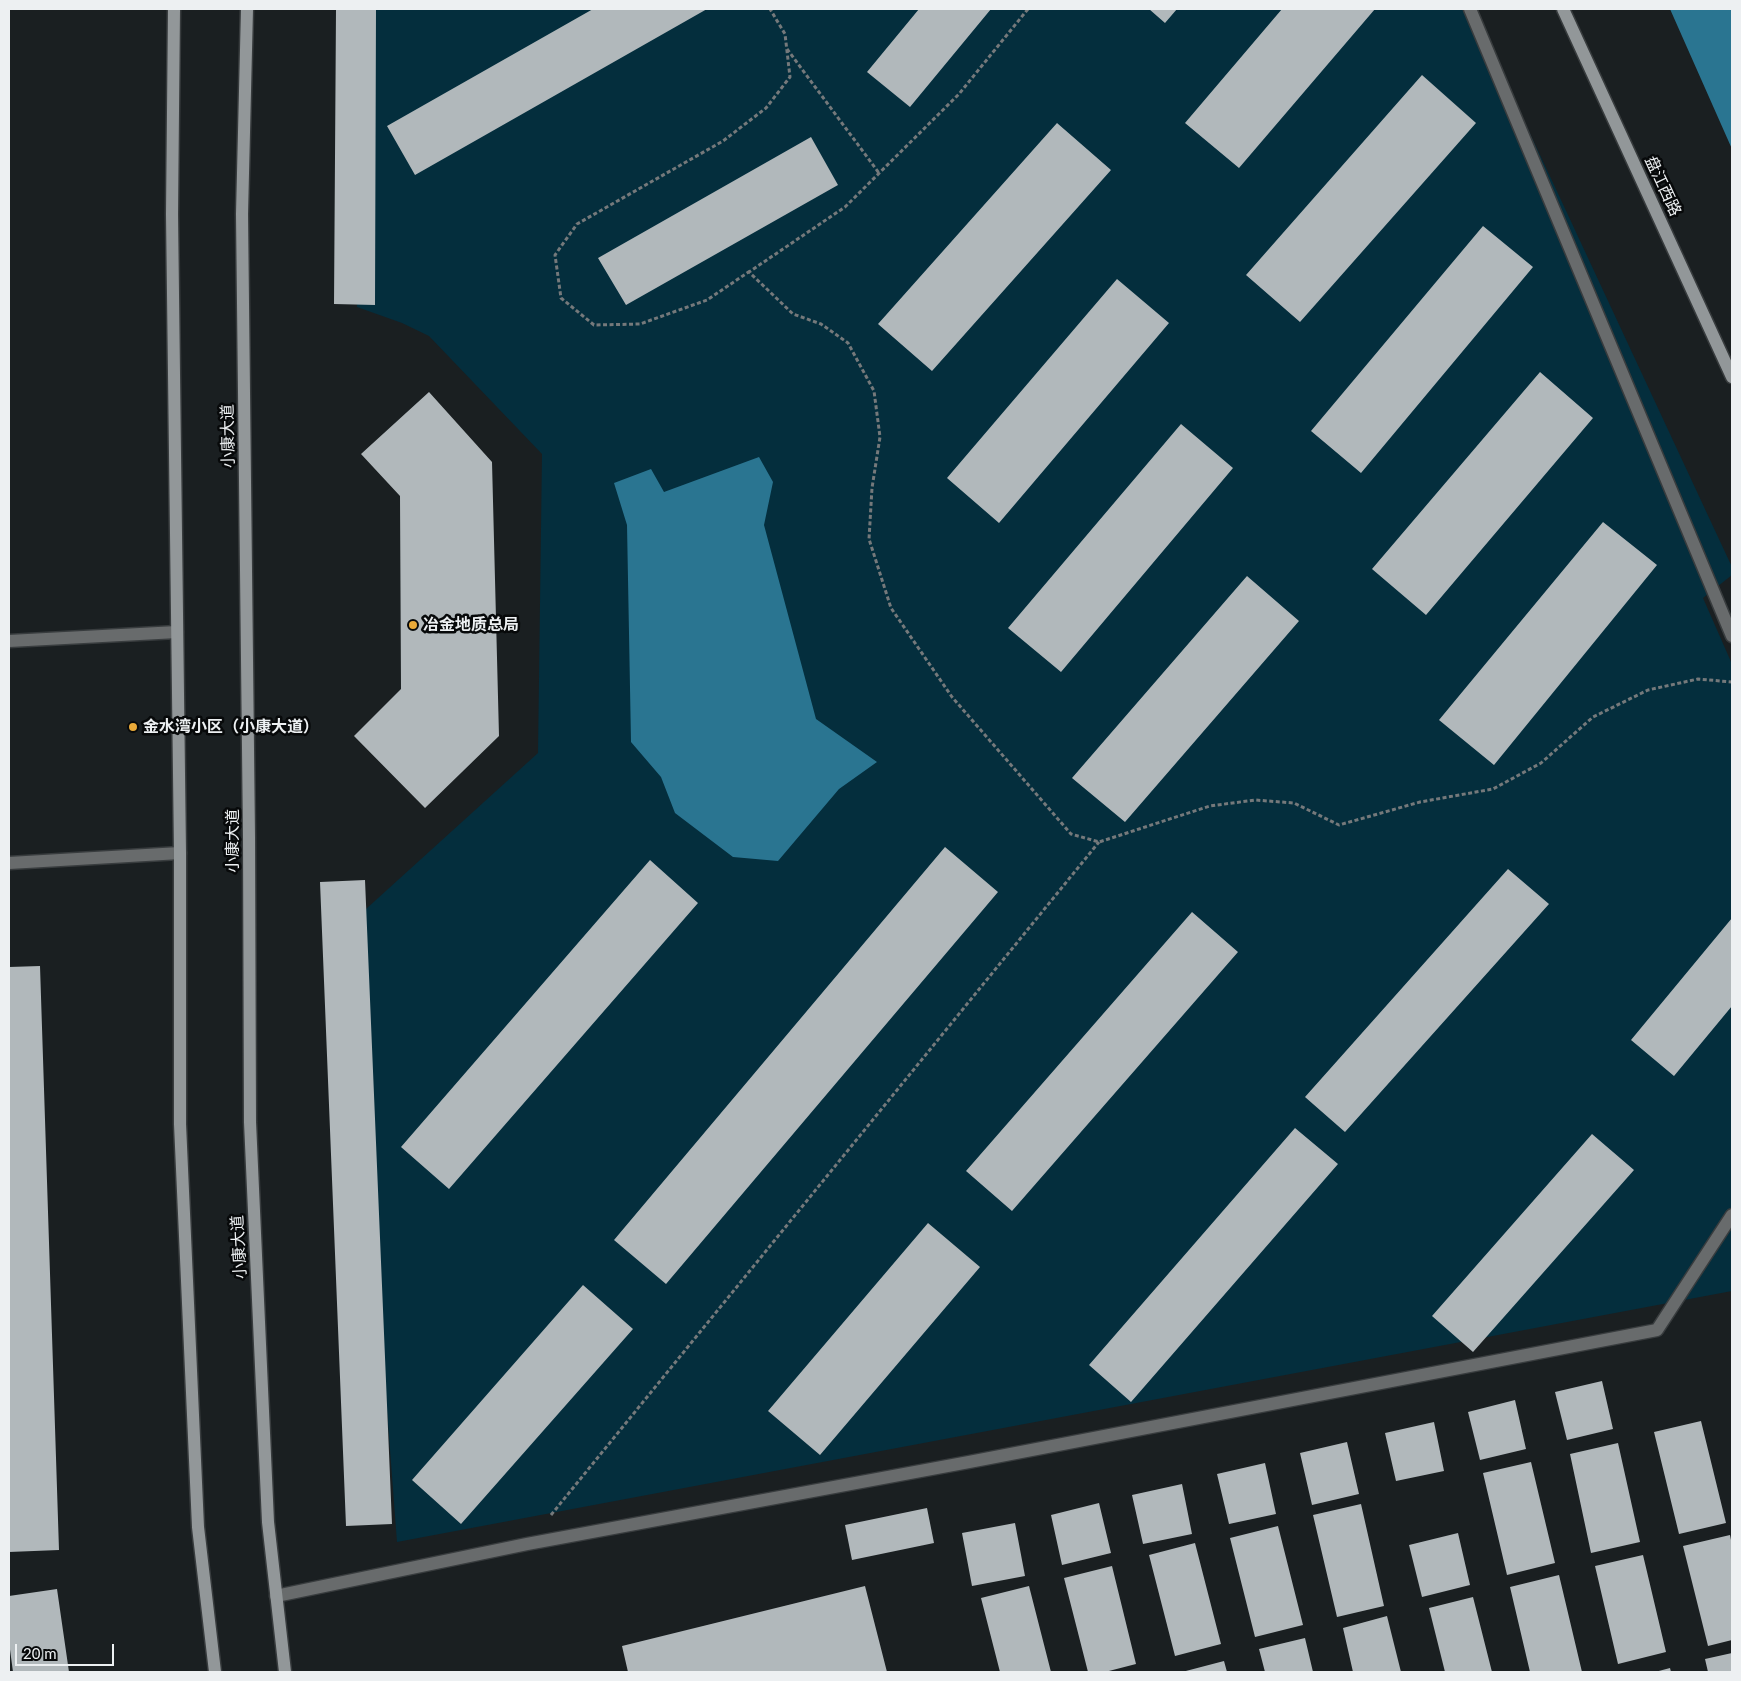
<!DOCTYPE html>
<meta charset="utf-8">
<style>
body{margin:0}
#map{position:relative;width:1741px;height:1681px;overflow:hidden;background:#1a1f21;font-family:Lato,sans-serif}
canvas{display:block}
.frame{position:absolute;inset:0;border:10px solid #edf0f2;pointer-events:none}
.scale{position:absolute;left:15px;top:1644px;width:99px;height:22px;box-sizing:border-box;border:2px solid #edf0f2;border-top:0;padding-left:6px;font-size:15px;line-height:18px;white-space:nowrap;color:#edf0f2;-webkit-text-stroke:4px #07090a;paint-order:stroke}
</style>
<div id="map">
<canvas width="1741" height="1681"></canvas>
<div class="frame"></div>
<div class="scale">20 m</div>
</div>
<script>
const context = document.querySelector('canvas').getContext('2d');
context.lineJoin = 'round';
function fillPath(path, color) {
  context.fillStyle = color;
  context.fill(path, 'evenodd');
}
function strokePath(path, color, width, dash) {
  context.strokeStyle = color;
  context.lineWidth = width;
  context.lineCap = dash ? 'butt' : 'round';
  context.setLineDash(dash || []);
  context.stroke(path);
}
function label(font, color, halo, rows, align = 'center') {
  context.font = font + ' Lato,"Noto Sans SC",sans-serif';
  context.lineWidth = 5;
  context.setLineDash([]);
  context.textBaseline = 'middle';
  context.strokeStyle = halo;
  context.fillStyle = color;
  for (const [text, x, y, turn = 0] of rows) {
    context.save();
    context.translate(x, y);
    context.rotate((+turn || 0) * Math.PI / 180);
    context.textAlign = isNaN(turn) ? turn : align;
    if (halo) context.strokeText(text, 0, 0);
    context.fillText(text, 0, 0);
    context.restore();
  }
}
const green = new Path2D(`
 M362 9H1472L1732 567V575L1703 598 1732 664V1291L397 1542 361 1066 366 909 538 753 542 454 429 336 402 323 357 307Z`);
const water = new Path2D(`
 M1670 9H1732V149Z
 M759 457 773 482 764 525 816 719 877 762 839 789 778 861 733 857 675 813 661 777 631 742 627 525 614 483 651 469 664 492Z`);
const building = new Path2D(`
 M336 9H376L375 305 334 304Z
 M593 9H707L415 175 387 126Z
 M919 9H991L910 107 867 72Z
 M1149 9H1177L1165 23Z
 M1282 9H1375L1239 168 1185 123Z
 M1422 75 1476 123 1300 322 1246 275Z
 M1057 123 1111 170 932 371 878 324Z
 M811 137 838 185 626 305 598 258Z
 M1483 226 1533 267 1361 473 1311 431Z
 M1117 279 1169 323 999 523 947 478Z
 M1540 372 1593 418 1426 615 1372 569Z
 M429 392 492 462 499 736 425 808 354 736 401 689 400 496 361 454Z
 M1181 424 1233 468 1061 672 1008 628Z
 M1603 522 1657 565 1494 765 1439 720Z
 M1247 576 1299 621 1125 822 1072 778Z
 M945 847 998 892 666 1284 614 1240Z
 M650 860 698 903 449 1189 401 1147Z
 M1508 869 1549 904 1345 1132 1305 1097Z
 M365 880 392 1524 346 1526 320 882Z
 M1192 912 1238 952 1012 1211 966 1171Z
 M1732 918V1006L1674 1076 1631 1040Z
 M40 966 59 1550 9 1552V967Z
 M1295 1128 1338 1164 1131 1402 1089 1365Z
 M1592 1134 1634 1170 1473 1352 1432 1316Z
 M928 1223 980 1267 820 1455 768 1411Z
 M583 1285 633 1329 461 1524 412 1480Z
 M1602 1381 1613 1429 1567 1440 1555 1392Z
 M1515 1400 1526 1449 1480 1460 1468 1412Z
 M1701 1421 1726 1523 1679 1534 1654 1432Z
 M1434 1422 1444 1471 1396 1481 1385 1433Z
 M1347 1442 1359 1494 1312 1505 1300 1453Z
 M1618 1443 1640 1542 1591 1553 1570 1454Z
 M1531 1462 1555 1563 1507 1575 1483 1473Z
 M1265 1463 1276 1514 1229 1524 1217 1474Z
 M1182 1484 1192 1534 1143 1544 1132 1495Z
 M1099 1503 1111 1553 1062 1565 1051 1515Z
 M1361 1504 1384 1606 1337 1617 1313 1515Z
 M927 1508 934 1543 852 1560 845 1525Z
 M1015 1523 1025 1576 972 1586 962 1533Z
 M1278 1526 1303 1625 1255 1637 1230 1538Z
 M1458 1533 1470 1585 1422 1597 1409 1545Z
 M1730 1535 1732 1545V1640L1708 1646 1683 1546Z
 M1195 1543 1221 1644 1175 1656 1149 1555Z
 M1643 1555 1666 1652 1618 1664 1595 1566Z
 M1112 1566 1136 1664 1105 1672H1088L1064 1578Z
 M1559 1575 1582 1672H1530L1510 1587Z
 M865 1586 887 1672H628L622 1646Z
 M1029 1586 1051 1672H1000L981 1598Z
 M57 1589 69 1672H13L9 1642V1596Z
 M1473 1597 1492 1672H1445L1429 1608Z
 M1387 1616 1401 1672H1353L1343 1628Z
 M1305 1638 1313 1672H1265L1259 1649Z
 M1732 1653V1672H1708L1705 1659Z
 M1224 1661 1227 1672H1182Z
 M1670 1668 1671 1672H1655Z`);
const path = new Path2D(`
 M1028 9 959 94 845 207 749 272 793 314 821 324 848 343 874 391 880 437 872 488 869 539 891 608 952 697 1071 834 1099 842 1210 806 1255 800 1294 803 1339 825 1420 802 1493 789 1541 763 1593 717 1648 690 1698 679 1732 682
 M787 49 879 173
 M750 271 707 300 640 324 594 325 561 298 555 255 577 224 723 141 766 108 790 77 785 34 770 9
 M551 1515 1099 842`);
const lane = new Path2D(`
 M9 863 180 853`);
const street = new Path2D(`
 M1470 9 1732 636
 M9 641 177 632
 M276 1596 527 1544 969 1462 1657 1330 1732 1215`);
const secondary = new Path2D(`
 M174 9 172 214 180 853V1124L198 1527 215 1672
 M247 9 242 214 249 837 250 1122 268 1522 285 1672
 M1563 9 1732 377`);
const markers = [
 [413,625,5,"#eaaa39"],
 [133,727,5,"#eaaa39"]
];
const streetNames = [
 ["盘江西路",1663,186,65],
 ["小康大道",228,436,-91],
 ["小康大道",233,841,-90],
 ["小康大道",239,1247,-93]
];
const poiNames = [
 ["冶金地质总局",423,625],
 ["金水湾小区（小康大道）",143,727]
];
fillPath(green, '#042e3d');
fillPath(water, '#2a7591');
fillPath(building, '#b1b8bb');
strokePath(lane, '#383c3e', 15);
strokePath(street, '#383c3e', 15);
strokePath(secondary, '#383c3e', 15);
strokePath(path, '#75797b', 3, [4, 2.5]);
strokePath(lane, '#686b6c', 12);
strokePath(street, '#686b6c', 12);
strokePath(secondary, '#929799', 12);
for (const [x, y, r, color] of markers) {
  const dot = new Path2D();
  dot.arc(x, y, r, 0, 2 * Math.PI);
  context.fillStyle = color;
  context.fill(dot);
  strokePath(dot, '#07090a', 2);
}
label('16px', '#edf0f2', '#07090a', streetNames);
label('bold 16px', '#edf0f2', '#07090a', poiNames, 'left');
</script>
